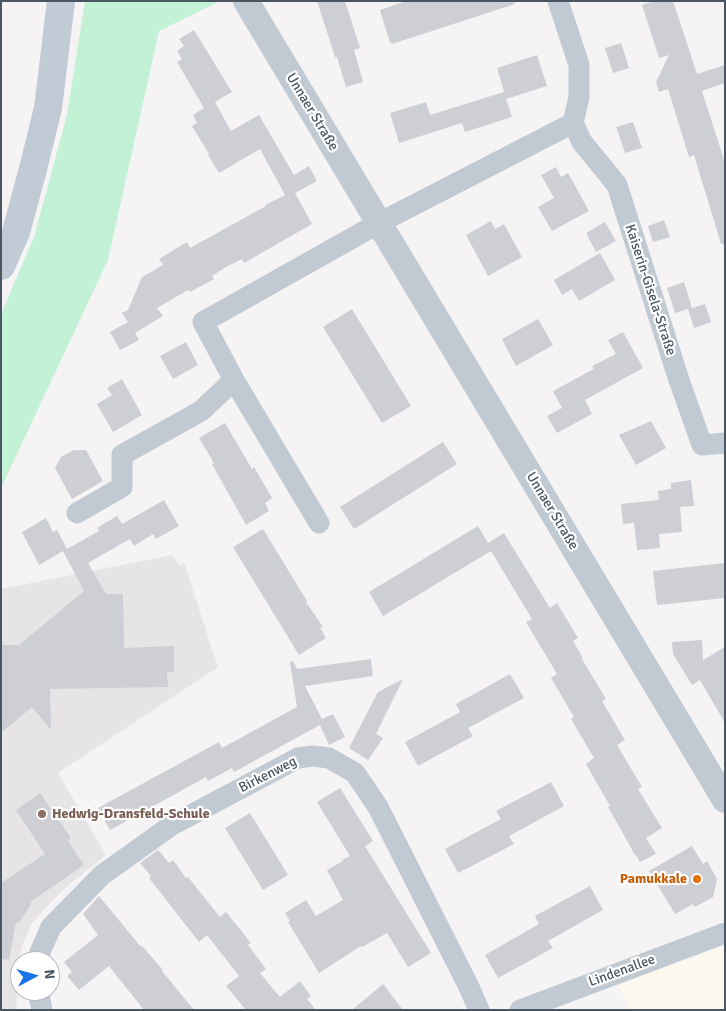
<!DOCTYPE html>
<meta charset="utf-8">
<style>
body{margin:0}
#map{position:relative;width:726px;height:1011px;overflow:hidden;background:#f5f3f3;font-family:Signika,sans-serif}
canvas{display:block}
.frame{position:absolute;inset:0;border:2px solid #4a5661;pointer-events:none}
.north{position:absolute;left:10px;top:951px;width:50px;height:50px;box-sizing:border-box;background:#fff;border:1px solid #b7bbc0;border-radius:50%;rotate:84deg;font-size:14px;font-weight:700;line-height:20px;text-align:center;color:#4a5661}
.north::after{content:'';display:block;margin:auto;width:18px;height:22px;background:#1a73e8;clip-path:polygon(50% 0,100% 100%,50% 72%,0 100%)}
</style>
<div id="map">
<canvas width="726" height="1011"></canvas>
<div class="frame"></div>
<div class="north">N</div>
</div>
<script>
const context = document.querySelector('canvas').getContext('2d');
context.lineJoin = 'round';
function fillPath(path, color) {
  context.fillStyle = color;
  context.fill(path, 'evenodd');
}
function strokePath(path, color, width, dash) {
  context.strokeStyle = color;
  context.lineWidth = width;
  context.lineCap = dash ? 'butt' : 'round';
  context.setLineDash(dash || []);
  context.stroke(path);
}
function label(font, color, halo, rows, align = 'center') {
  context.font = font + ' Signika,sans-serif';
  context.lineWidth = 4.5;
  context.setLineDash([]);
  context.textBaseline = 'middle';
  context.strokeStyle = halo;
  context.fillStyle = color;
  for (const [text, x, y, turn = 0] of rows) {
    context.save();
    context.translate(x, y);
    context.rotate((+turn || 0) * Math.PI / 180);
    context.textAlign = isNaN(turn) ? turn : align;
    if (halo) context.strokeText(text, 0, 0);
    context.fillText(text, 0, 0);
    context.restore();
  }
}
const commercial = new Path2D(`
 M725 946V1010H631L619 985Z`);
const education = new Path2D(`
 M172 555 180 566 184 563 218 667 58 773 106 855 66 887 47 906 31 925 21 948 16 1010H1V589Z`);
const green = new Path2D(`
 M85 1H220L159 31 108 260 1 488V314L34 237 67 115Z`);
const building = new Path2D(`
 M317 1H345L360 48 354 50 363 82 346 87 337 57H335Z
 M406 1H514L515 4 392 44 391 42 390 43 380 10Z
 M654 1H673L697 74 725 65V83L702 91 725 163V244H721L694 155 689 157 668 89 659 92 656 82 669 55 659 58 642 5Z
 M194 30 232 92 215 102 231 131 259 115 294 175 309 166 317 181 295 193 312 224 244 263 242 259 226 267 212 276 214 279 190 292 188 290 157 308 163 316 135 333 139 340 120 350 110 332 128 322 122 313 128 310 142 277 163 265 159 259 187 242 190 248 266 206 265 205 285 195 260 149 219 173 208 155 209 154 192 126 197 123 193 115 204 108 177 62 182 59 177 51 184 46 179 39Z
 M621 43 629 68 613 73 605 48Z
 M537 55 547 86 506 99 512 117 465 132 462 123 399 143 390 113 426 102 430 115 504 92 506 98 497 68Z
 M633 122 642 148 625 153 616 127Z
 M556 167 561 177 568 173 589 211 552 231 538 207 554 198 541 175Z
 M664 220 670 237 653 242 648 226Z
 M491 221 495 229 504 224 522 257 488 276 466 235Z
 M605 222 616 241 596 252 586 233Z
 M600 253 615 280 579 301 572 289 562 295 554 280Z
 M684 282 692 308 705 304 711 322 694 328 688 309 675 313 667 288Z
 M352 309 411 406 382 423 323 327Z
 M538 319 553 345 516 366 502 339Z
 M623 332 643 368 585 400 592 414 557 433 547 416 562 408 553 391 594 369 592 366 616 354 608 340Z
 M186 342 198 365 173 379 160 356Z
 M122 379 142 415 113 432 97 404 112 395 107 388Z
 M651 421 666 448 636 465 619 435Z
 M225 423 252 469 254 467 272 498 265 503 269 511 246 525 212 464 214 463 199 438Z
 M443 442 457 464 354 529 340 507Z
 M74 450H86L103 481 72 499 55 468 61 457Z
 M691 480 694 506 680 507 682 532 659 534 660 548 637 550 634 523 623 524 621 504 659 500 658 491 671 489V483Z
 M164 500 179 526 156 539 153 534 134 546 130 539 88 563 106 594H123L124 648 174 646V672H167L168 687 50 689 51 730 32 707 1 733V645H19L84 591 63 551 39 565 22 532 46 518 53 532 57 530 67 549 99 531 97 528 117 516 122 524Z
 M478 526 488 543 504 533 550 608 557 603 578 638 573 641 583 658 582 659 606 699 602 701 625 740 617 745 642 787 638 789 662 828 646 838 656 854 640 862 636 855H635L608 807 610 806 586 764 594 758 571 719 574 717 551 678 557 674 526 622 532 619 491 551 383 616 369 592Z
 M263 529 307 601 306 602 323 627 320 628 326 638 299 655 233 547Z
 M725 563V598L657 605 653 571Z
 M702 640 703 660 725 647V723L700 680 692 685 673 654 672 642Z
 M371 659 373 676 305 686 322 719 333 714 345 737 329 745 320 725 234 772 232 768 208 781 206 777 110 830 98 808 219 742 222 748 297 707 290 662 293 661 297 669Z
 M510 674 524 698 468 728 473 736 418 766 405 742 460 712 456 704Z
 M403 679 376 734 383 738 368 760 349 748 378 692Z
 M551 782 564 806 509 836 514 844 458 873 445 849 501 819 496 811Z
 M340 788 373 841 365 846 431 953 408 967 387 933 362 947 361 946 319 973 288 922 290 921 285 913 306 900 316 916 343 900 327 870 343 861 342 860 350 856 317 802Z
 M40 793 71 838 68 841 84 865 30 902 31 904 19 923 16 922 9 960 1 959V883L45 854 16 810Z
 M250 813 288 875 263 890 225 828Z
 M692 846 703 864 707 861 717 879 713 897 695 907 693 904 675 914 649 871Z
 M158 850 169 863 173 860 186 878 188 877 220 917 226 912 251 943 248 945 266 969 260 973 280 997 300 981 311 996 307 999 316 1010H246L226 986 239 976 207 935 199 942 149 878 151 876 140 863Z
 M590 886 603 910 548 941 553 948 498 978 485 955 539 924 535 916Z
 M99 896 141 947 142 946 163 970 162 971 194 1010H144L109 966 79 990 67 976 72 972 64 962 98 935 83 914Z
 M383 984 403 1010H352Z`);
const minor = new Path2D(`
 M573 123 582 142 617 185 678 377 702 445 725 443
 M77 513 122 487V455L201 411 234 380
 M319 523 234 380 203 322 379 223 573 123 579 97V65L558 1
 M39 961 40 952 51 927 102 875 172 825 298 758 313 756 329 758 355 773 378 807 469 987 479 1010
 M38 991 42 1010
 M520 1010 725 933`);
const tertiary = new Path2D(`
 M246 1 725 800`);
const secondary = new Path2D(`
 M1 266 16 232 33 169 48 108 61 1`);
const markers = [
 [42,814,5,"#8d6e63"],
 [697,879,5,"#e8710a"]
];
const streetNames = [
 ["Unnaer Straße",312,112,59],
 ["Kaiserin-Gisela-Straße",650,290,72],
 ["Unnaer Straße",552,511,59],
 ["Birkenweg",268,775,-27],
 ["Lindenallee",622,971,-20]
];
const educationNames = [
 ["Hedwig-Dransfeld-Schule",52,814]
];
const foodNames = [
 ["Pamukkale",687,879]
];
fillPath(commercial, '#fdf9ef');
fillPath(education, '#e6e4e5');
fillPath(green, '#c3f1d5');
fillPath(building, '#cdcfd5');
strokePath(minor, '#c1cad2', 21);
strokePath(tertiary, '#c1cad2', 26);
strokePath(secondary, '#c1cbd6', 28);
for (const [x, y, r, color] of markers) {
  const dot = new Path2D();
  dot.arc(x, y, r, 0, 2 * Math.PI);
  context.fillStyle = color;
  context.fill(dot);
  strokePath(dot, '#fff', 2);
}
label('14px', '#4a5661', '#fff', streetNames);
label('bold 14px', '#785e54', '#fff', educationNames, 'left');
label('bold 14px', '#c56008', '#fff', foodNames, 'right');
</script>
